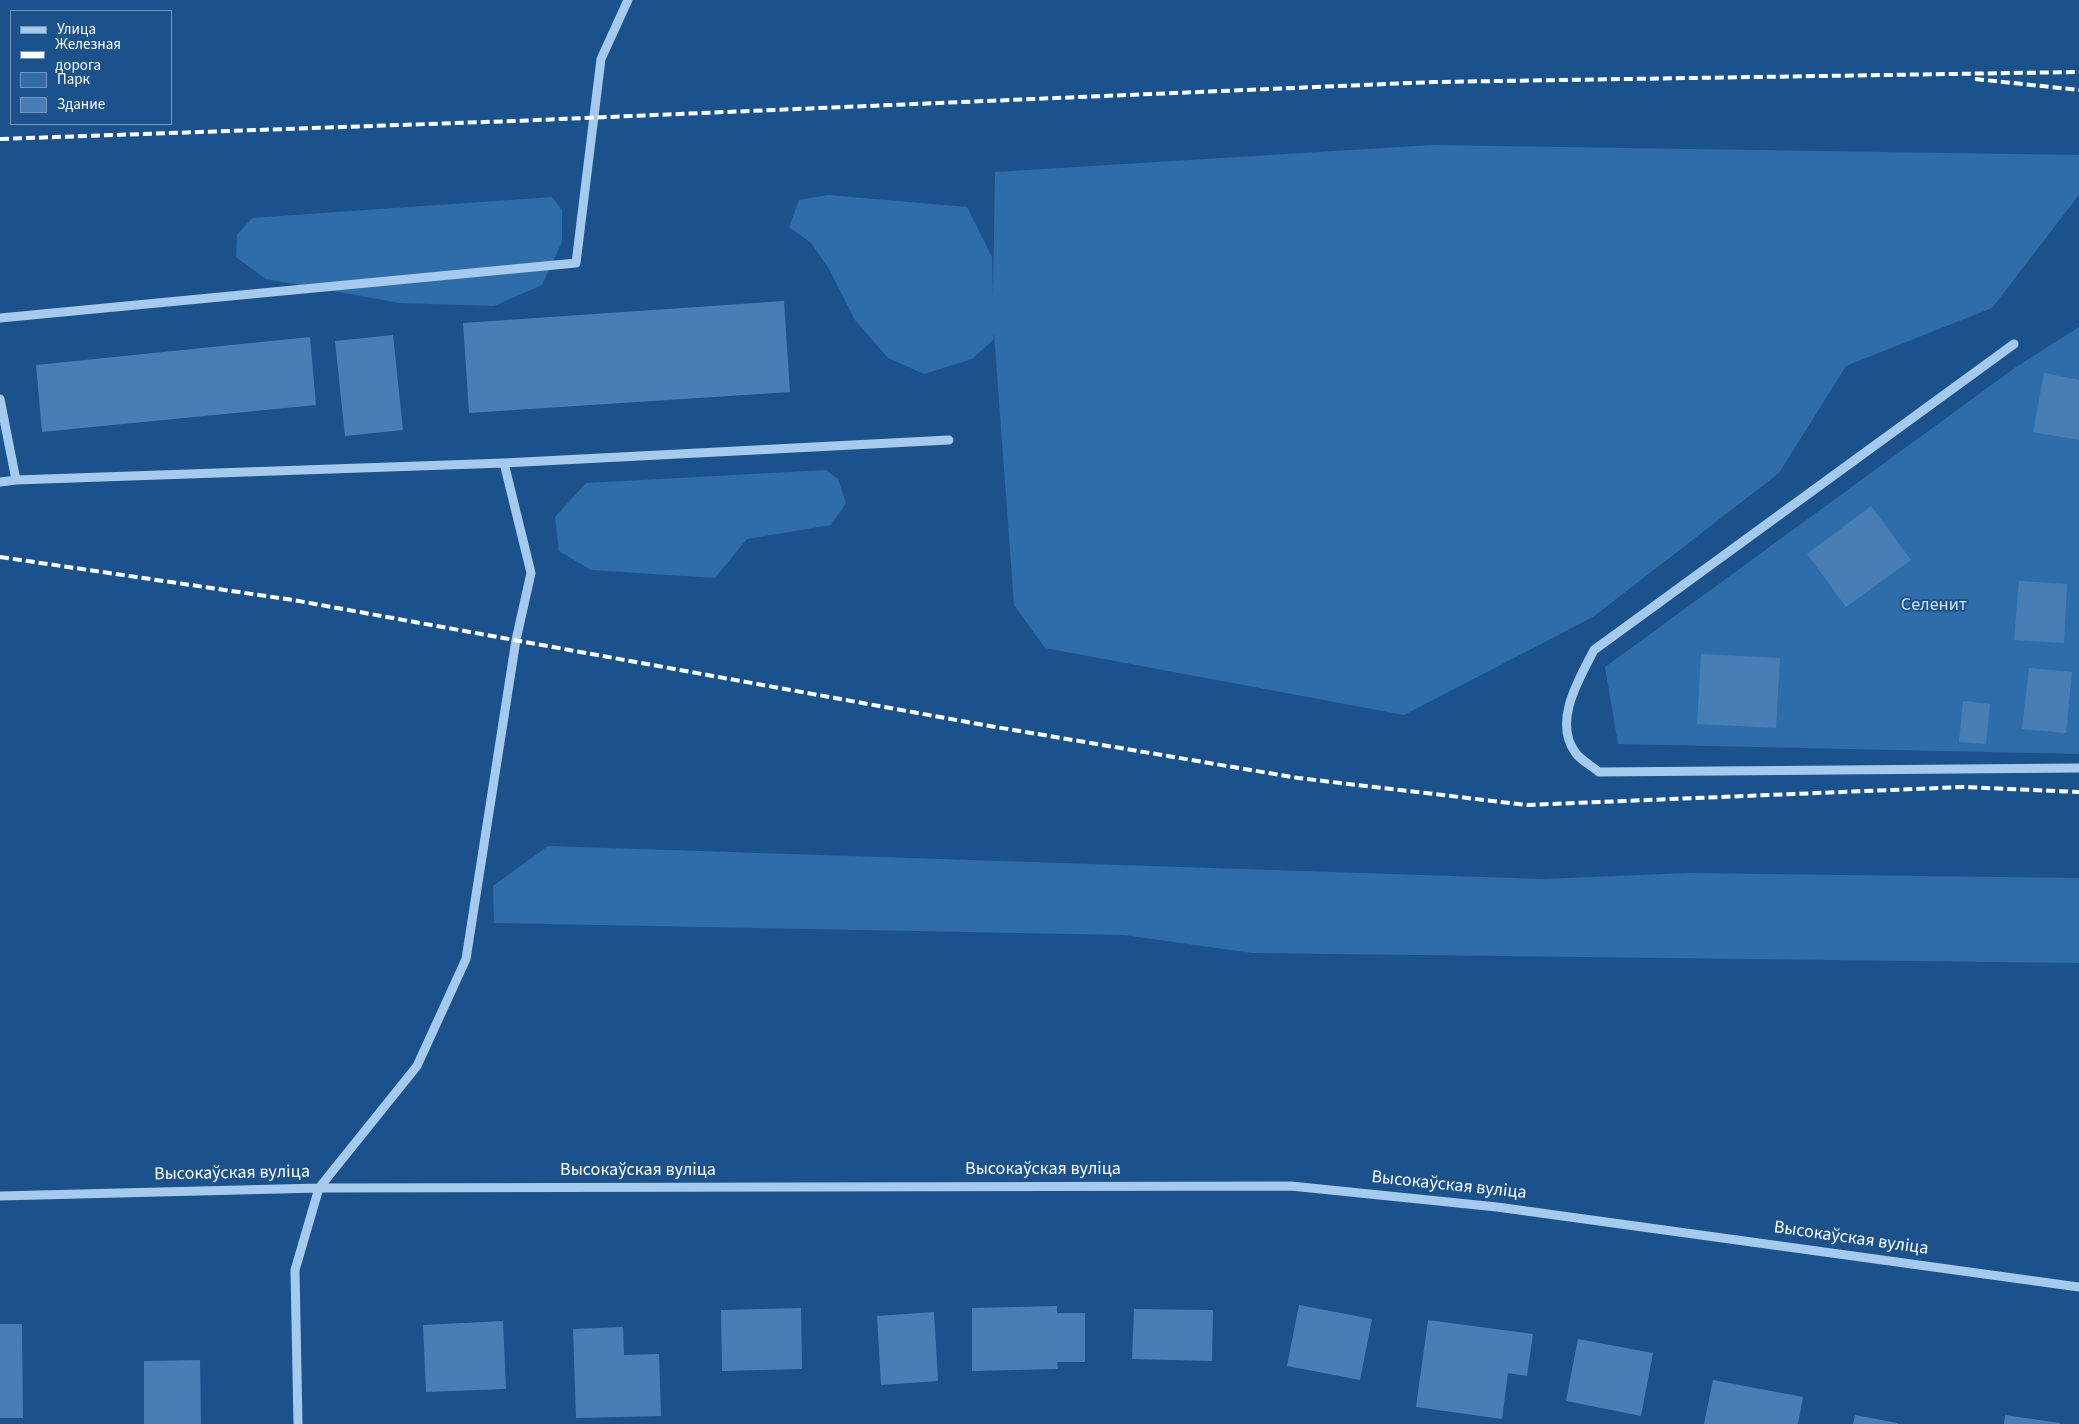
<!DOCTYPE html>
<meta charset="utf-8">
<style>
body{margin:0}
#map{position:relative;width:2079px;height:1424px;overflow:hidden;background:#1b528c;font-family:"Source Sans 3",sans-serif}
canvas{display:block}
.legend{position:absolute;left:10px;top:10px;width:162px;height:115px;box-sizing:border-box;background:#1b528c;border:1px solid #7697ba;margin:0;padding:6px 9px;list-style:none;font-size:15px;color:#fff}
.legend li{display:flex;align-items:center;gap:10px;height:25px}
.legend b{width:25px;border:1px solid #7697ba}
</style>
<div id="map">
<canvas width="2079" height="1424"></canvas>
<ul class="legend">
<li><b style="height:6px;background:#a6caed"></b>Улица</li>
<li><b style="height:6px;background:#fff"></b>Железная дорога</li>
<li><b style="height:14px;background:#2e6daa"></b>Парк</li>
<li><b style="height:14px;background:#487eb6"></b>Здание</li>
</ul>
</div>
<script>
const context = document.querySelector('canvas').getContext('2d');
context.lineJoin = 'round';
function fillPath(path, color) {
  context.fillStyle = color;
  context.fill(path, 'evenodd');
}
function strokePath(path, color, width, dash) {
  context.strokeStyle = color;
  context.lineWidth = width;
  context.lineCap = dash ? 'butt' : 'round';
  context.setLineDash(dash || []);
  context.stroke(path);
}
function label(font, color, halo, rows, align = 'center') {
  context.font = font + ' "Source Sans 3",sans-serif';
  context.lineWidth = 4;
  context.setLineDash([]);
  context.textBaseline = 'middle';
  context.strokeStyle = halo;
  context.fillStyle = color;
  for (const [text, x, y, turn = 0] of rows) {
    context.save();
    context.translate(x, y);
    context.rotate((+turn || 0) * Math.PI / 180);
    context.textAlign = isNaN(turn) ? turn : align;
    if (halo) context.strokeText(text, 0, 0);
    context.fillText(text, 0, 0);
    context.restore();
  }
}
const green = new Path2D(`
 M1432 145 2079 155V195L1992 308 1846 366 1779 473 1593 617 1404 715 1045 648 1014 605 994 333 993 340 972 359 924 374 888 358 855 320 829 269 811 243 789 227 799 200 828 195 967 207 992 257 993 300 995 172Z
 M552 197 562 210V242L542 285 494 306 400 303 266 279 236 257 237 235 252 218Z
 M2079 327V754L1618 744 1605 667 2016 367Z
 M826 470 838 479 846 503 831 525 747 539 715 578 591 570 559 551 555 517 586 483Z
 M548 846 1543 879 1688 873 2079 878V963L1252 953 1124 935 494 923 493 886Z`);
const building = new Path2D(`
 M784 301 790 392 469 413 463 323Z
 M393 335 403 430 345 436 335 341Z
 M310 337 316 405 42 432 36 365Z
 M2044 373 2079 380V440L2033 432Z
 M1871 506 1911 560 1846 607 1807 554Z
 M2019 581 2067 584 2064 643 2014 640Z
 M1701 654 1780 658 1776 728 1697 724Z
 M2029 668 2072 672 2066 733 2022 729Z
 M1963 701 1990 704 1986 744 1959 742Z
 M1299 1305 1372 1319 1360 1380 1287 1366Z
 M1057 1306V1313H1085V1362H1057L1058 1369 972 1371V1308Z
 M801 1308 802 1369 722 1371 721 1310Z
 M1134 1309 1213 1310 1212 1361 1132 1359Z
 M934 1312 938 1381 881 1385 877 1316Z
 M1428 1320 1533 1334 1527 1376 1508 1373 1502 1419 1416 1407Z
 M503 1321 506 1389 426 1392 423 1325Z
 M0 1324H22L23 1418H0Z
 M623 1327 624 1355 659 1354 661 1416 576 1418 573 1329Z
 M1578 1339 1653 1353 1641 1416 1566 1401Z
 M200 1360 201 1424H144V1361Z
 M1713 1380 1803 1397 1798 1424H1704Z
 M1855 1415 1898 1423V1424H1853Z
 M2005 1415 2060 1423V1424H2004Z`);
const minor = new Path2D(`
 M0 318 576 263 601 59 628 0
 M2014 344 1594 650C1579 679 1553 721 1575 752 1580 760 1592 766 1599 772L2079 768
 M0 399 16 480 0 482
 M16 480 504 463 949 440
 M0 1196 319 1188 1291 1186 1497 1207 2079 1287
 M298 1424 295 1270 319 1188 417 1066 466 959 516 640 531 573 504 463`);
const rail = new Path2D(`
 M1975 79 2079 90
 M0 139 514 121 1434 82 2079 72
 M0 557 293 600 984 725 1298 778 1527 805 1963 787 2079 792`);
const parkNames = [
 ["Селенит",1934,606]
];
const streetNames = [
 ["Высокаўская вуліца",1043,1170],
 ["Высокаўская вуліца",638,1171],
 ["Высокаўская вуліца",232,1174,-1],
 ["Высокаўская вуліца",1449,1186,6],
 ["Высокаўская вуліца",1851,1239,8]
];
fillPath(green, '#2e6daa');
fillPath(building, '#487eb6');
strokePath(minor, '#a6caed', 9);
strokePath(rail, '#fff', 4, [9, 4]);
label('18px', '#cce3fa', '#1b528c', parkNames);
label('18px', '#fff', '#1b528c', streetNames);
</script>
